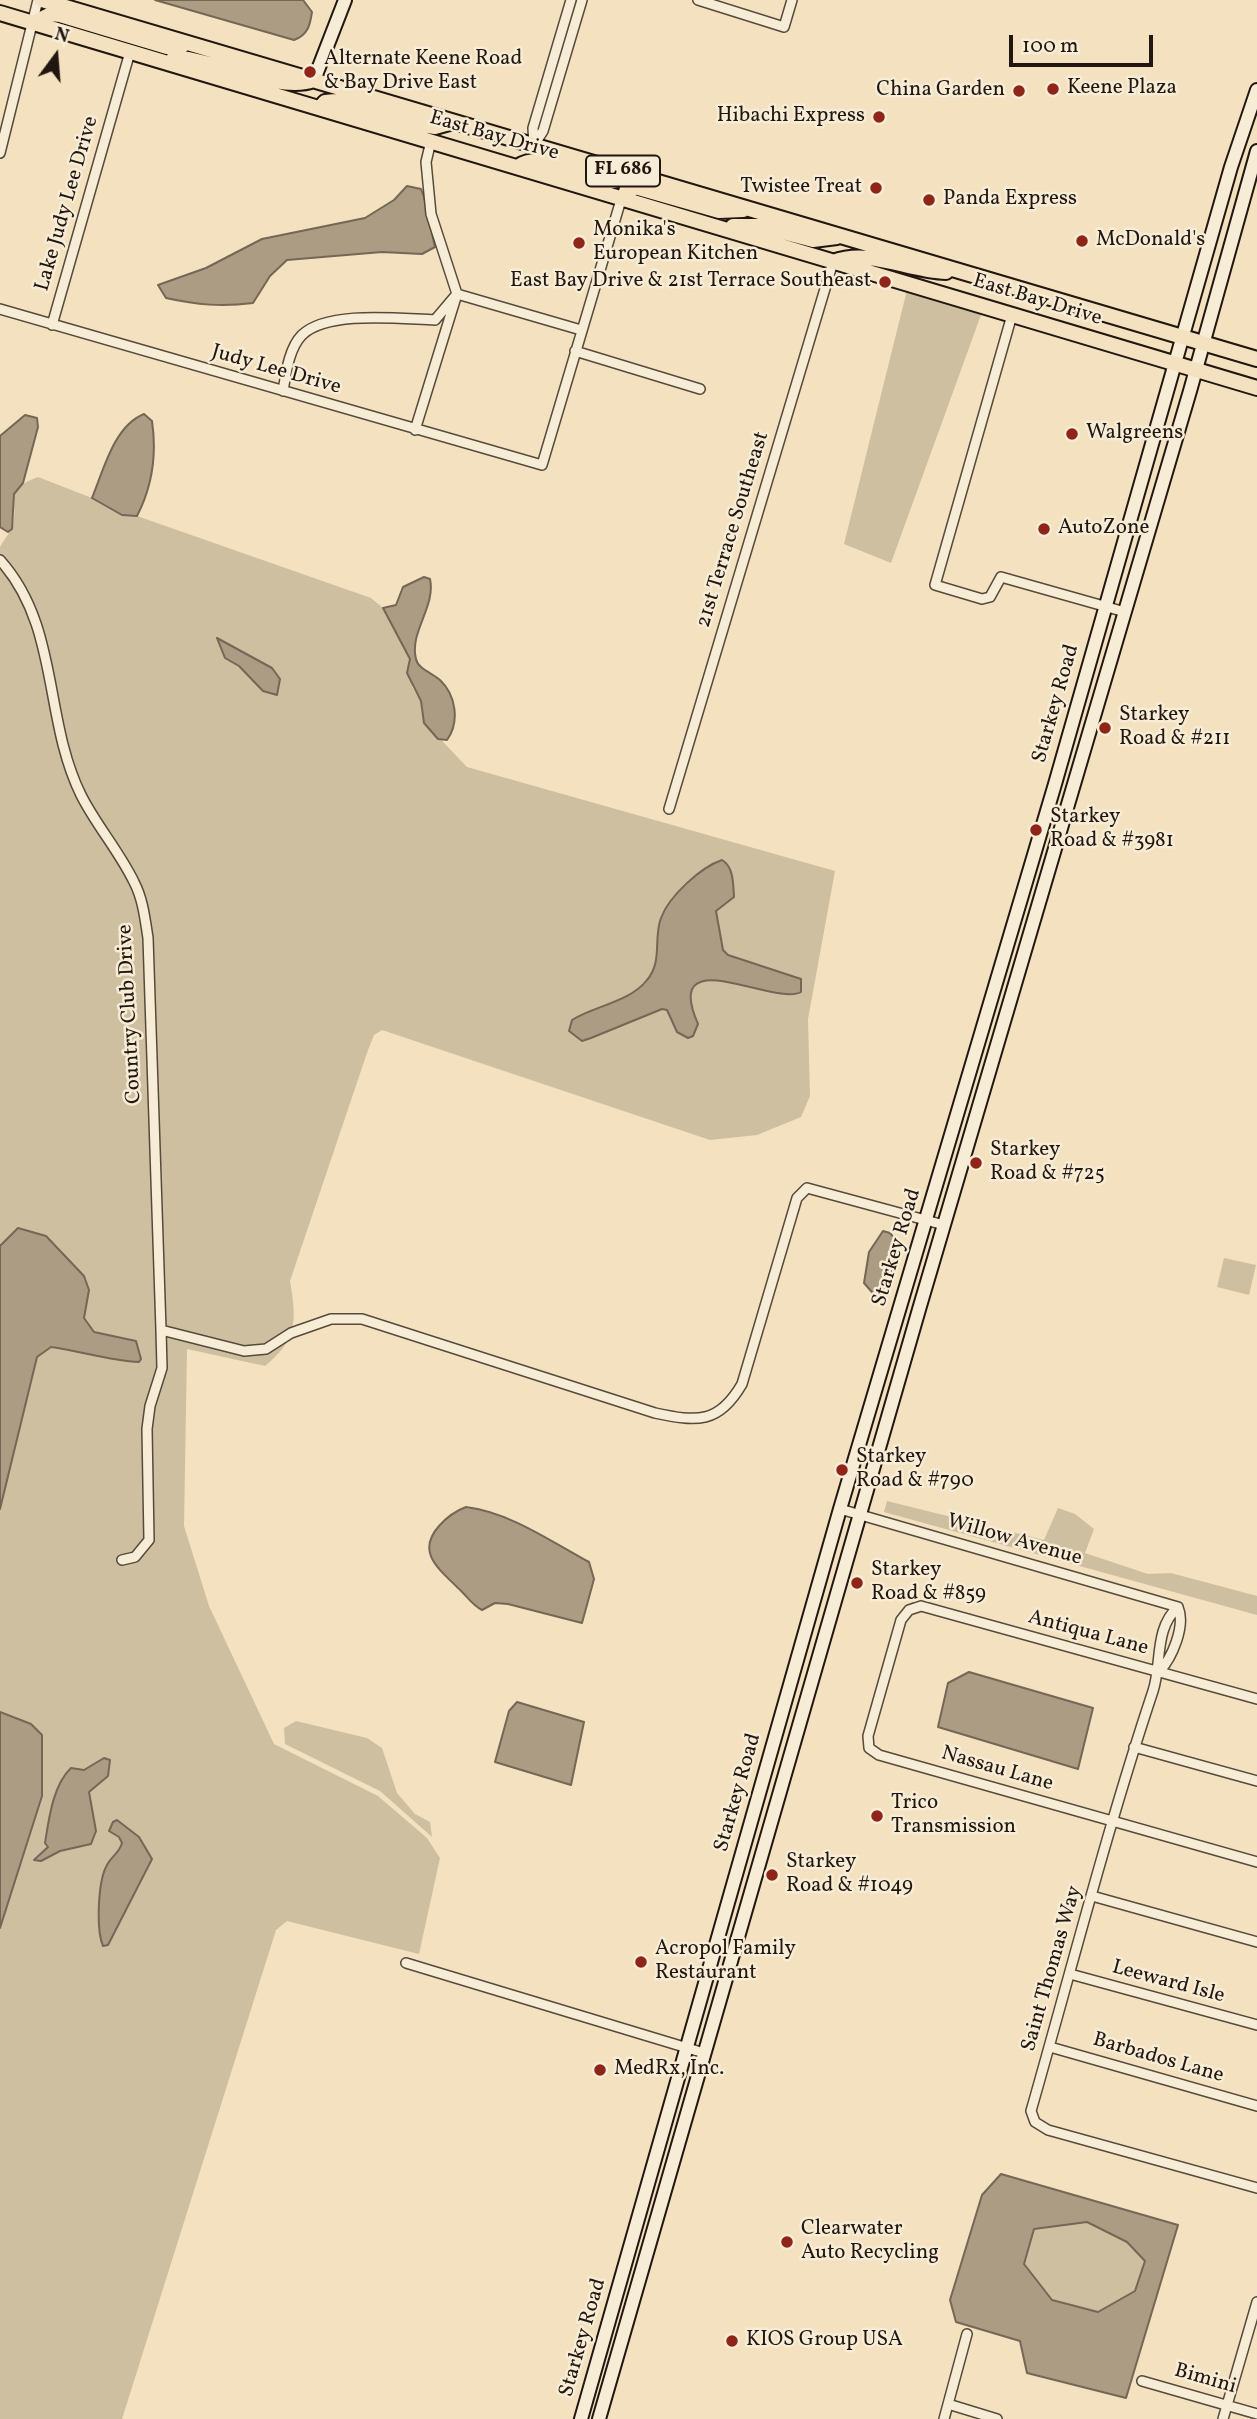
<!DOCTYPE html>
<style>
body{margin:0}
#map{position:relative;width:1257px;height:2419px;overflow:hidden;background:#f3e1bf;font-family:Vollkorn,serif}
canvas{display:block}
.north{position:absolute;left:21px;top:21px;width:70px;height:70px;-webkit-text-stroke:5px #f7ecd5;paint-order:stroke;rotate:16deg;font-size:19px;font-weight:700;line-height:28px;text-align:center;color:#211710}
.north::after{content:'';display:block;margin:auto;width:24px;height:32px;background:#211710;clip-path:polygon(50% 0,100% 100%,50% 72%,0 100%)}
.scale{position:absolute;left:1009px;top:35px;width:144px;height:32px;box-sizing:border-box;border:4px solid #211710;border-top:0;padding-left:9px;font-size:21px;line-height:24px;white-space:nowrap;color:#211710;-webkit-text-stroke:5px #f7ecd5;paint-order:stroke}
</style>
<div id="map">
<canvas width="1257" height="2419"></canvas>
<div class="north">N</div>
<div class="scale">100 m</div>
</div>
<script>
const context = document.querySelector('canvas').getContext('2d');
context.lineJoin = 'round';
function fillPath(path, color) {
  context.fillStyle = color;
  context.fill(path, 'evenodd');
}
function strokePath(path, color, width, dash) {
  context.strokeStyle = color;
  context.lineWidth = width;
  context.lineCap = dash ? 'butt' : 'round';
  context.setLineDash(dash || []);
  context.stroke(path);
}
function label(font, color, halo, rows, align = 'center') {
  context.font = font + ' Vollkorn,serif';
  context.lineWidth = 5;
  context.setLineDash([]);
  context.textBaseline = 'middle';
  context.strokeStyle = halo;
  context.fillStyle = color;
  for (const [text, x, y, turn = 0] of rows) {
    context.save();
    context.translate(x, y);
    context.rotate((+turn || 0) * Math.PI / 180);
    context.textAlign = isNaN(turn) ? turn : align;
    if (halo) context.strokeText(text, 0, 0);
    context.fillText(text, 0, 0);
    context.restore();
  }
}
const green = new Path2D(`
 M907 290 982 312 891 563 844 544Z
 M38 477 92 498 122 515 137 516 371 598 383 608 410 659 412 687 421 701 425 723 467 767 835 871 808 1019 810 1096 801 1117 757 1135 710 1140 382 1030 374 1035 368 1050 290 1281C297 1321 297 1340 265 1366L187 1349 184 1526 209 1606 274 1744 378 1796 427 1838 440 1858 419 1954 287 1921 276 1930 122 2419H0V547C3 541 10 533 12 527 21 501 1 491 38 477Z
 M1224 1258 1256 1265 1249 1295 1217 1287Z
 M887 1501 1044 1540 1058 1508 1075 1514 1094 1529 1085 1553 1148 1574 1171 1573 1257 1596V1615L884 1512Z
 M296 1721 367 1738 382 1748 397 1793 415 1814 430 1822 432 1837 380 1791 285 1744 284 1728Z
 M1087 2222 1127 2242 1145 2261 1135 2291 1098 2312 1052 2300 1024 2264 1034 2229Z`);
const water = new Path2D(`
 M155 0H303L312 12C310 25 308 35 294 40Z
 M407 186 421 189 424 197 435 247 422 254 382 252 287 260 270 276 253 303C222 307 197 305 166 298L158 285 206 268 262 239 365 218 394 200Z
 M144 414 152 421C157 455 153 485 137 516L122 515 92 498C104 469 114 426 144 414Z
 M25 415 37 418 38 427 23 483 14 494 12 529 8 532 0 527V436Z
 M424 577 430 579C436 607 409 632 416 659 418 669 432 673 440 680 456 695 460 722 447 740L438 739 424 723 421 701 407 673 410 659 383 608 396 605 403 587Z
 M217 638 272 668 280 679 277 695 263 691 239 666 225 658Z
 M722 860C734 867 733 884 734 897L716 911 723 950 728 955 801 979V992C775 1007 661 939 698 1024L693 1036 688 1038 677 1032 667 1010 662 1009 591 1038 582 1041 569 1031 572 1020C594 1006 630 1002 647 980 663 961 653 939 661 918 669 896 701 867 722 860Z
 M18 1228 46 1236 84 1276 89 1290 84 1318 94 1332 136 1341 141 1359 139 1362C109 1361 81 1351 51 1347L37 1357 0 1509V1246Z
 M883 1231 890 1233 899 1244 884 1301 878 1299 864 1283 869 1252Z
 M466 1507C509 1512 552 1542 589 1562L594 1579 582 1623 508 1604 495 1603 482 1610C472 1605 467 1596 458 1588 438 1568 416 1552 439 1526 447 1517 455 1511 466 1507Z
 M969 1672 1093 1708 1078 1769 938 1727 948 1683Z
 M517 1702 584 1722 571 1785 495 1762 509 1711Z
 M0 1712 31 1724 42 1735V1796L0 1928Z
 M104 1758 110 1760 108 1776 89 1792 96 1831 91 1844 60 1851 41 1861 34 1860 48 1847 45 1843C49 1818 53 1785 71 1768L84 1770Z
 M117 1820 139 1837 152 1859 108 1945 103 1946C96 1930 98 1883 106 1867 110 1857 119 1854 122 1843L119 1837 109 1831 113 1822Z
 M1001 2174 1178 2225 1126 2398 1027 2373 1020 2341 956 2322 950 2300 982 2195ZM1087 2222 1127 2242 1145 2261 1135 2291 1098 2312 1052 2300 1024 2264 1034 2229Z`);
const street = new Path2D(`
 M698 0 784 27 792 0
 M534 145 543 131 582 0
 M534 145 533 128 571 0
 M0 153 38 0
 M0 309 542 465 629 173
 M1012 315 935 585 982 599 990 597 1001 577 1125 612
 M52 325 130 52
 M575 351 700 389
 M283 391C286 373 289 348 302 335 328 310 401 319 435 320L457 294 581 330
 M415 430 457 294 431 214 426 162 431 141
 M0 560C60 627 43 718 81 795 96 825 119 851 134 882 143 899 145 919 148 938L161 1330 244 1351 266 1349 291 1333 331 1319H362L655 1413C697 1422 719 1424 742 1384L797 1198 807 1188 944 1225
 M669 809 833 262
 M840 1509 1178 1607
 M122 1560 135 1557 149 1540 147 1429 150 1406 162 1368 161 1330
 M1178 1607C1154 1628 1162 1664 1153 1691 1107 1829 1071 1971 1031 2111L1035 2122 1048 2130 1257 2188
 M1159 1672C1172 1658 1186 1626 1178 1607
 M1257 1699 921 1606 909 1610 901 1620 868 1736 869 1748 879 1755 1257 1862
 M1134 1747 1257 1781
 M1092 1896 1257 1942
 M406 1963 704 2053
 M1070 1974 1257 2025
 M1050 2047 1257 2106
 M1142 2381 1257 2414
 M948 2404 997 2419
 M944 2419 967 2334
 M1223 2419 1257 2302`);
const secondary = new Path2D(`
 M314 80 345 0
 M581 2419 840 1509 1055 784 1231 167 1257 90
 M599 2419 920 1306 1190 391 1257 151`);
const primary = new Path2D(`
 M42 0 1257 359
 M0 13 1257 388
 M33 23 51 14 60 15 167 47 182 46
 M174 57C215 60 279 93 314 80
 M320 108 325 102 336 101 422 125 435 127 453 122
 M519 166C544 149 582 180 609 181 616 182 623 177 629 173
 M622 197 635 187 719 211 743 210
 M733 226H760L813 240 837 237
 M833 262C870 248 908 271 946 272`);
const markers = [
 [310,72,7,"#8f2418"],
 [1053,89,7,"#8f2418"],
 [1019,91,7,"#8f2418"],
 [879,117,7,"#8f2418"],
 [876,188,7,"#8f2418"],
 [929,200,7,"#8f2418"],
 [1082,241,7,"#8f2418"],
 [579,243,7,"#8f2418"],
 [885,282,7,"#8f2418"],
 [1072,434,7,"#8f2418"],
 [1044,529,7,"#8f2418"],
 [1105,728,7,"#8f2418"],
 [1036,830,7,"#8f2418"],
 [976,1163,7,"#8f2418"],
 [842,1470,7,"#8f2418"],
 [857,1583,7,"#8f2418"],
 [877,1816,7,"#8f2418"],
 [772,1875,7,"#8f2418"],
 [641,1962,7,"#8f2418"],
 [600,2070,7,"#8f2418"],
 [787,2242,7,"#8f2418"],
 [732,2341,7,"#8f2418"]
];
const shields = [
 [623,171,74]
];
const shieldNames = [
 ["FL 686",623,171]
];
const poiNames = [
 ["Alternate Keene Road",324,60],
 ["& Bay Drive East",324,84],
 ["Keene Plaza",1067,89],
 ["China Garden",1005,91,"right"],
 ["Hibachi Express",865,117,"right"],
 ["Twistee Treat",862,188,"right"],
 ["Panda Express",943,200],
 ["Monika's",593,231],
 ["European Kitchen",593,255],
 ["McDonald's",1096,241],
 ["East Bay Drive & 21st Terrace Southeast",871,282,"right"],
 ["Walgreens",1086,434],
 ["AutoZone",1058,529],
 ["Starkey",1119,716],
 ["Road & #211",1119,740],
 ["Starkey",1050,818],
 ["Road & #3981",1050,842],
 ["Starkey",990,1151],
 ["Road & #725",990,1175],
 ["Starkey",856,1458],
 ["Road & #790",856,1482],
 ["Starkey",871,1571],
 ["Road & #859",871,1595],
 ["Trico",891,1804],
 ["Transmission",891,1828],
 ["Starkey",786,1863],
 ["Road & #1049",786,1887],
 ["Acropol Family",655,1950],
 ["Restaurant",655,1974],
 ["MedRx, Inc.",614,2070],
 ["Clearwater",801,2230],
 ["Auto Recycling",801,2254],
 ["KIOS Group USA",746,2341]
];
const streetNames = [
 ["East Bay Drive",494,137,16],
 ["Lake Judy Lee Drive",68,204,-74],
 ["East Bay Drive",1037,301,17],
 ["Judy Lee Drive",276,371,16],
 ["21st Terrace Southeast",734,530,-73],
 ["Starkey Road",1057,704,-74],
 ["Country Club Drive",131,1014,-93],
 ["Starkey Road",898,1248,-73],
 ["Willow Avenue",1014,1541,16],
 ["Antiqua Lane",1088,1634,15],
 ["Nassau Lane",997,1770,16],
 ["Starkey Road",739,1793,-74],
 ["Saint Thomas Way",1053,1969,-74],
 ["Leeward Isle",1168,1983,15],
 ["Barbados Lane",1158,2059,16],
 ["Starkey Road",584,2338,-74],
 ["Bimini",1205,2380,16]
];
fillPath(green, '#cfbfa1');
fillPath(water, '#ac9c84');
strokePath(water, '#746756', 2);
strokePath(street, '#564a3c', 12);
strokePath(secondary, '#211710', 16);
strokePath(primary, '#211710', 18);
strokePath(street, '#f7ecd5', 9);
strokePath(secondary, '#f7ecd5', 12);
strokePath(primary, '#f3e1bf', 14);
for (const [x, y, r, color] of markers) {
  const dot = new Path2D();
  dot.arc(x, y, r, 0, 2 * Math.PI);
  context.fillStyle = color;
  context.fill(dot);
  strokePath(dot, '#f7ecd5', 2.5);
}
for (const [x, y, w] of shields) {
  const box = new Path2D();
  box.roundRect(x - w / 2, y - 15.5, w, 31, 5);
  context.fillStyle = '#f7ecd5';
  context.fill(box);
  strokePath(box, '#211710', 2);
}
label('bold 19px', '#211710', null, shieldNames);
label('21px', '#211710', '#f7ecd5', poiNames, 'left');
label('21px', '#211710', '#f7ecd5', streetNames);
</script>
